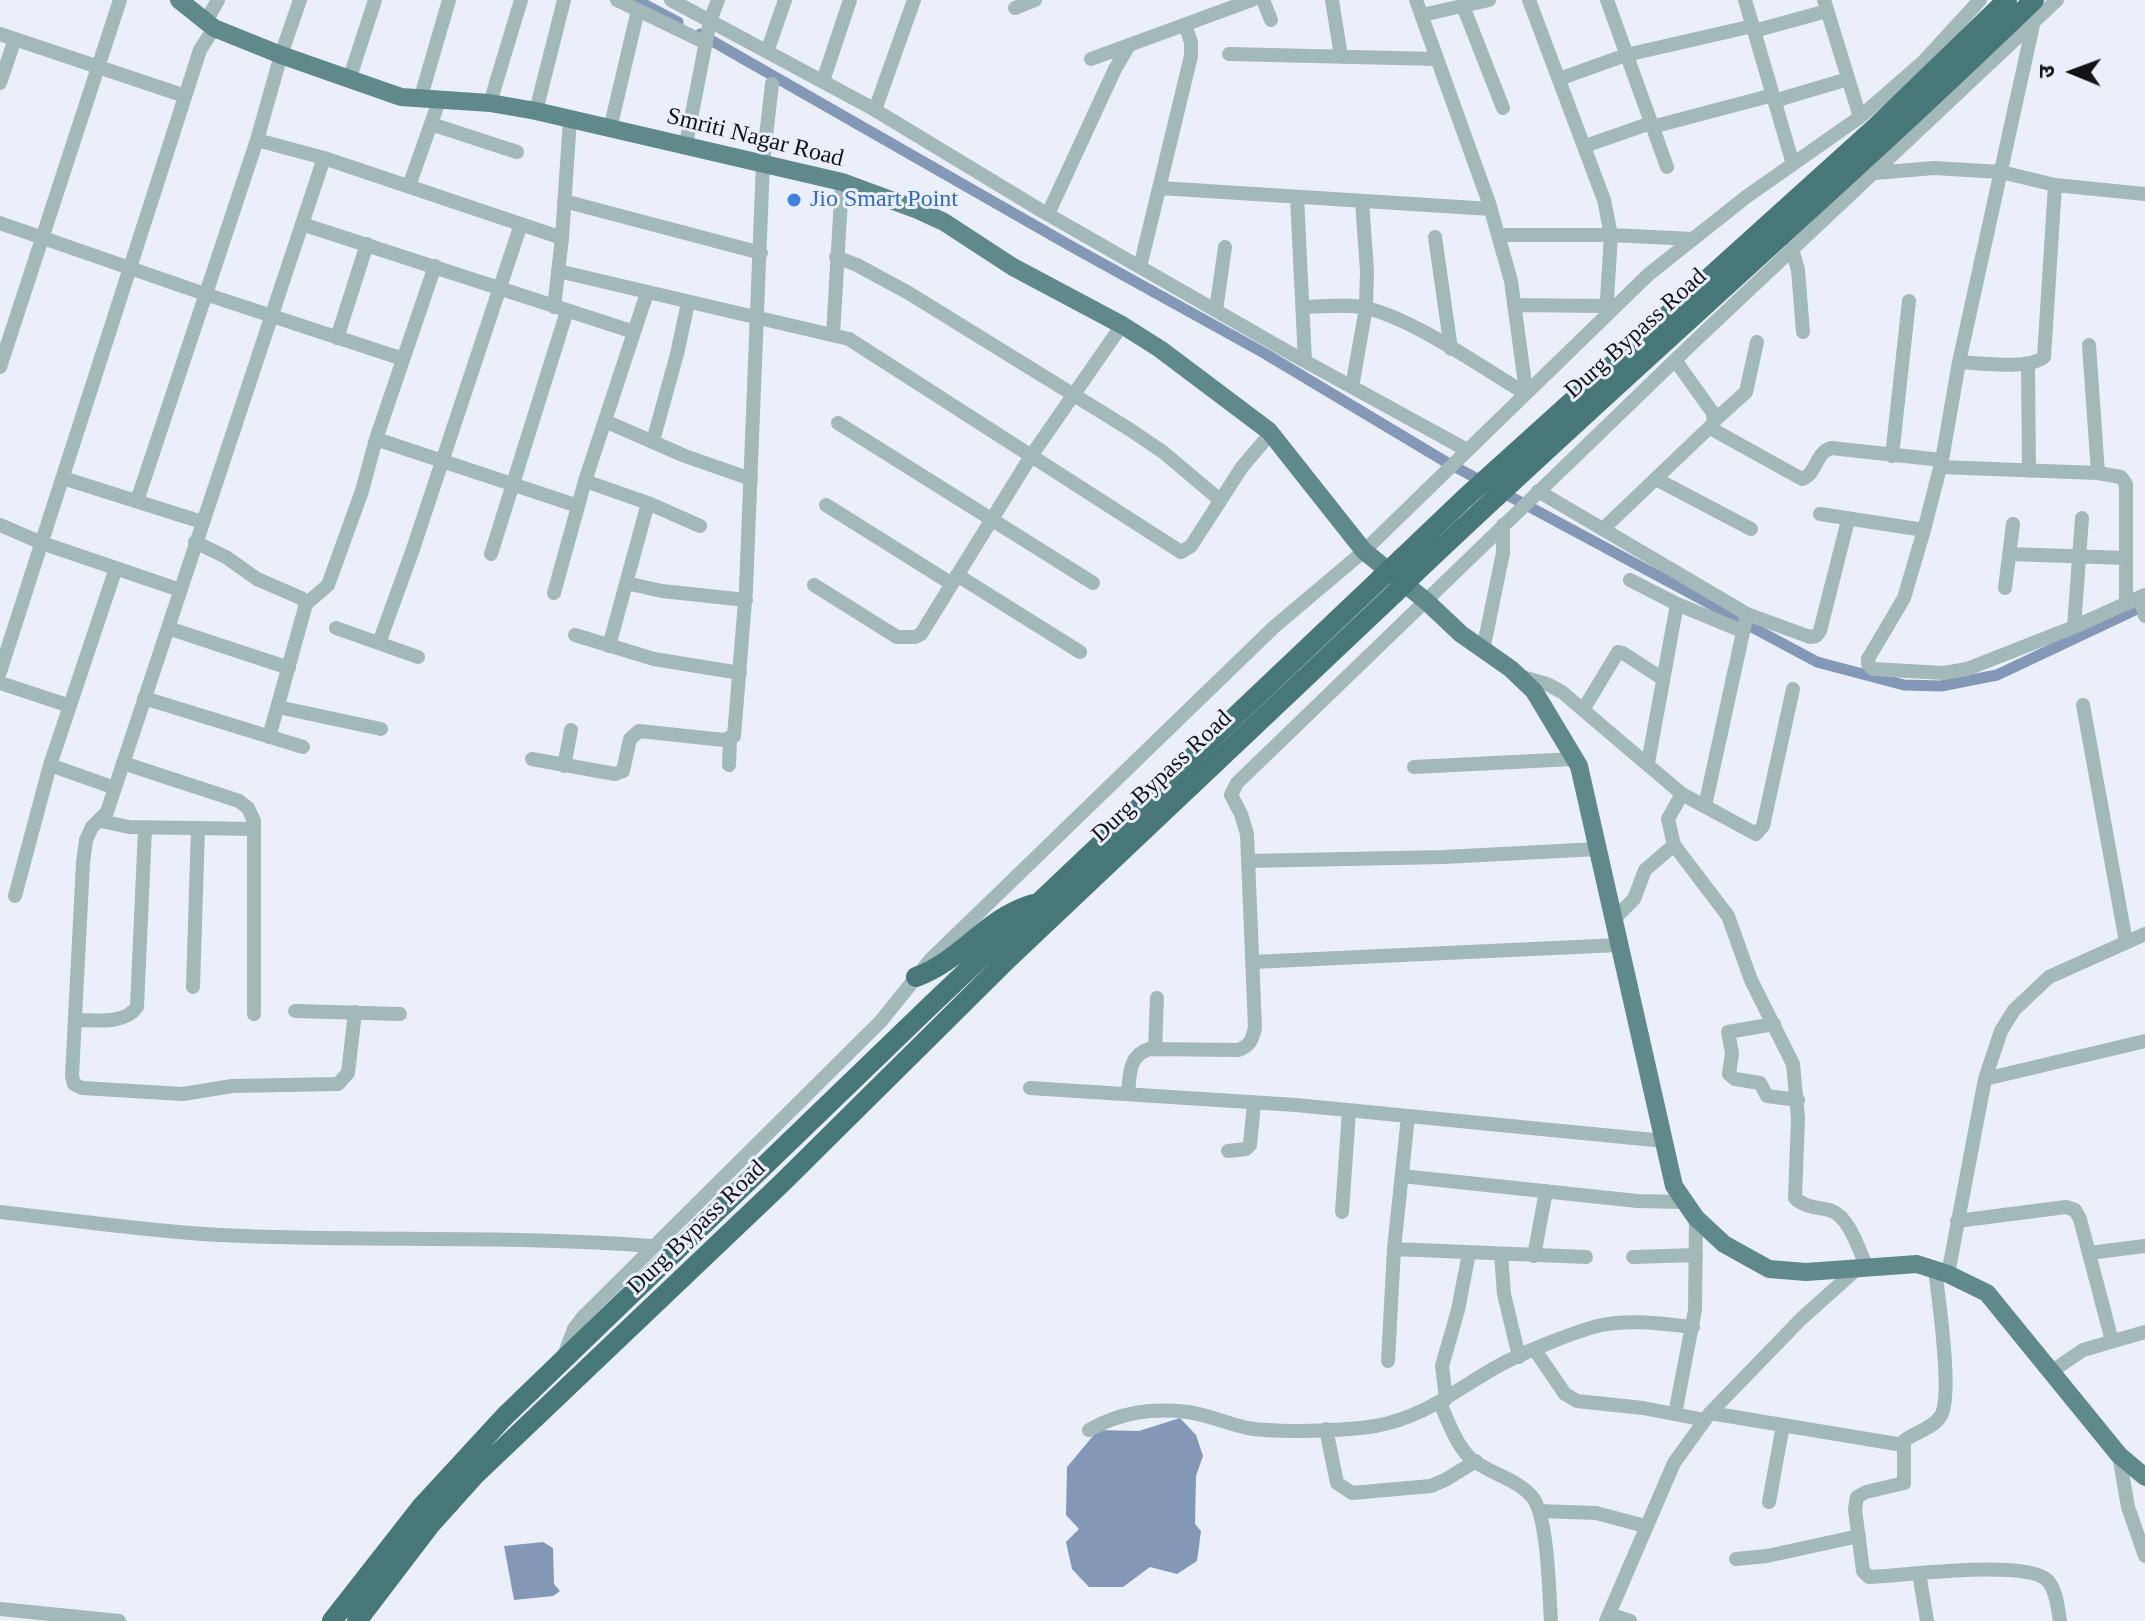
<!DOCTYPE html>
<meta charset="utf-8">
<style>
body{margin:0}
#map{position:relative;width:2145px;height:1621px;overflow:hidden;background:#ebeffa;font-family:Georgia,"Noto Sans Devanagari",serif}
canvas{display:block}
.north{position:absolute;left:2033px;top:32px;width:80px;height:80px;-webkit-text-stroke:6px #ebeffa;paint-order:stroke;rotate:271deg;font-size:22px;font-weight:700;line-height:32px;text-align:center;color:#111316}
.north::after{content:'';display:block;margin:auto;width:28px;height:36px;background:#111316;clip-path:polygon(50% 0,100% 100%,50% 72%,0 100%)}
</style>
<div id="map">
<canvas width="2145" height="1621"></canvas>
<div class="north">उ</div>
</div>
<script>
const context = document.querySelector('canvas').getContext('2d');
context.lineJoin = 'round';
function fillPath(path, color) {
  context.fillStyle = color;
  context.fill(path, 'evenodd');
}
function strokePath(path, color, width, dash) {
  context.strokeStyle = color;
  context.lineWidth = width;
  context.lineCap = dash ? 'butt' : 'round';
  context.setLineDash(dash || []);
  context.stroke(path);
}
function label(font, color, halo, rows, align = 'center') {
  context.font = font + ' Georgia,serif';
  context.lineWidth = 6;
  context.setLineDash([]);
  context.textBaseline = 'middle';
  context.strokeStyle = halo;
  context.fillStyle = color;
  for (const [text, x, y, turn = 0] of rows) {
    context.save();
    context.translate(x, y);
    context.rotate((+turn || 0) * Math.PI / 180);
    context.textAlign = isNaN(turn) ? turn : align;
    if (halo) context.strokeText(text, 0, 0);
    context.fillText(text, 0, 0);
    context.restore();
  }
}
const water = new Path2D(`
 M1180 1418 1196 1435 1203 1456 1196 1476 1195 1524 1201 1531 1197 1561 1177 1574 1150 1567 1123 1587H1089L1072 1569 1066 1542 1079 1529 1066 1515 1067 1467 1098 1430 1139 1431Z
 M543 1542 553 1548 554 1584 560 1591 553 1596 514 1600 504 1546Z`);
const canal = new Path2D(`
 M636 0 678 22
 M700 34 1069 245 1264 353 1446 462 1742 621
 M1748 625 1817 662 1904 685 1941 686 1997 675 2139 608`);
const minor = new Path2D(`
 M617 0 706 43
 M671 0 870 107 1042 211 1290 353 1467 450
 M1263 0 1271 20
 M1332 0 1341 56
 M1416 0 1489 203 1511 281 1526 391
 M1529 0 1604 200 1611 235 1606 315
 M1607 0 1667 167
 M1745 0 1793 164
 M1824 0 1860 117
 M1463 6 1503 108
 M1015 8 1035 0
 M1422 15 1489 0
 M205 23 218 0
 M2033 25 1959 362 1942 460 1924 530 1904 598 1868 659V664L1873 669 1944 673 1967 669 2074 627 2145 595
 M1754 31 1827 11
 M0 34 185 96
 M767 52 785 0
 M1229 54 1437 59
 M1091 59 1252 0
 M1559 79 1626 55 1753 26
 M349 80 375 0
 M823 81 850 0
 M0 83 15 39
 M420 100 449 0
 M1774 101 1848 79
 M490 103 521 0
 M875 110 914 0
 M536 111 564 0
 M431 124 517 152
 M1652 127 1773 95
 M610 129 638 10
 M257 140 324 158 562 238
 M686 144 710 21 718 0
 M1585 146 1651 123
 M324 158 107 812 92 827 86 840 83 863 72 1076 74 1084 82 1088 183 1094 232 1086 338 1084 348 1073 355 1012
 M1874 173 1934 168 2001 172 2055 185 2145 194
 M409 186 439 101
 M1160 188 1491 209
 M1297 197 1305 361
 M564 201 761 253
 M1048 214 1115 69 1128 47
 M0 223 205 294 403 359
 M302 224 634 332
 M1498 235H1611L1693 239
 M1435 237 1451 349
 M1792 249 1798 270 1803 332
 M836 257 857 265 907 292 1129 429 1163 452 1220 500
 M1140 267 1191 56V42L1185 25
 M558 271 849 339 1181 552 1191 546 1242 467 1271 433
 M1514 305 1606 306
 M554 307 562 238 570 119
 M1303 307C1323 307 1346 303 1366 308 1414 319 1481 367 1525 393
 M1216 310 1225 247
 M833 335 842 182
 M337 338 367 244
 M2089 345 2098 473
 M1959 362C1980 363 2029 370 2044 357L2055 185
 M2028 364 2029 471
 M0 367 120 0
 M1352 387 1366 308 1367 271 1362 201
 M1715 420 1746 392 1757 342
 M605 421 685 456 751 479
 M838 423 1093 583
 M1710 428 1802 479C1817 474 1815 453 1831 448L1942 460
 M376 439 578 506
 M653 441 677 354 688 303
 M1892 456 1909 301
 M1940 467 2098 473 2121 477 2126 484V604
 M63 478 202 522
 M1656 479 1751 529
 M585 481 648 503 700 526
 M1538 491 1747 614 1810 637 1816 636 1820 631 1848 520
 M137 501 257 140 281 55 300 0
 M826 505 952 584
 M1820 514 1924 530
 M0 525 42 543 180 590
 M1603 529 1714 423 1713 413 1675 360
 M195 542 226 557 257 579 301 598 306 604 269 737
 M491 554 567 311
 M2009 554 2126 558
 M957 575 1080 652
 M1630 580 1677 604 1742 631
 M626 583 662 591 746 600
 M814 585 897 637H915L921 634 1031 456 1122 325
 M2005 588 2013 524
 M554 593 585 481 647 293
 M2140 597 2145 616
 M306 604 328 585 362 491 376 439 435 266
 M2074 627 2082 518
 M168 628 289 668
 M336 628 418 657
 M575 635 654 659 740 673
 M379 643 413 549 521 224
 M609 646 648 503
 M1483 650 1503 553V525
 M0 672 200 50 214 28
 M1519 676 1547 684 1562 692 1682 794 1756 834 1763 826 1793 689
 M0 683 70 706
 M144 698 303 747
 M2083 705 2126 942
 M278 707 381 729
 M1583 710 1618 652 1623 653 1663 679
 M532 759 615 774 623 771 630 739 639 731 724 740 734 736 746 589 763 162 772 84
 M123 763 239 801 248 808 254 821V1014
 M1648 763 1677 604
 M50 765 115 788
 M729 765 730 739
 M564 766 571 730
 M1414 767 1574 759
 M1682 794 1668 819 1674 845 1728 916 1751 980 1793 1064 1798 1118 1795 1198C1805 1208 1820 1207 1832 1211 1850 1218 1859 1251 1867 1267
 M1705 806 1747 614
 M101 821 129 827 254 829
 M1248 861 1444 857 1598 849
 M15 896 50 765 116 568
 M1614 919 1634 899 1645 870 1674 845
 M1252 962 1619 945
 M193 987 198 828
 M295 1011 400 1014
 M75 1020C95 1020 124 1025 137 1007L145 828
 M1774 1024 1728 1032 1732 1053 1729 1074 1735 1079 1760 1083 1767 1096 1798 1100
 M1155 1049 1157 998
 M1985 1079 2145 1041
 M1030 1088 1296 1105 1664 1141
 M1128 1094C1130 1075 1128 1056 1149 1049L1238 1050C1250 1046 1252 1040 1255 1028L1247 834 1241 814 1231 795 1237 783 1697 339 2057 0
 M1228 1151 1246 1149 1250 1145 1254 1103
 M1402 1176 1637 1201 1685 1202
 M0 1212C73 1220 145 1231 219 1235 363 1242 508 1235 652 1246
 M1342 1212 1349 1111
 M1957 1221 2066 1207 2075 1210 2080 1219 2112 1341
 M1394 1249 1586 1257
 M2089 1253 2145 1246
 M1501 1254 1504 1294 1519 1357
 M1534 1256 1546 1191
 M1633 1257 1696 1255
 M1935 1269C1938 1296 1954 1399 1940 1417 1932 1429 1915 1432 1904 1441V1483L1866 1492 1857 1497 1855 1509 1863 1571 1869 1577C1903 1576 2024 1559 2047 1580 2056 1588 2058 1609 2060 1621
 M1948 1274 1985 1079 2001 1031 2014 1010 2049 977 2145 934
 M1535 1350 1565 1394 1577 1401 1643 1408 1705 1420
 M563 1358 574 1329 583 1317 881 1021 931 959 1274 627 1364 551 1649 274 1746 197 1860 117 1923 62 1980 0
 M1388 1361 1394 1249 1408 1116
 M2052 1371 2083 1350 2145 1332
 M1446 1399 1442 1366 1458 1310 1469 1253
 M1440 1403C1448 1421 1456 1444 1470 1458 1489 1474 1517 1478 1533 1498 1548 1518 1549 1593 1551 1621
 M1710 1413 1903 1445
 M1675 1414 1695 1310 1696 1218
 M1326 1429 1337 1483 1352 1493 1431 1486 1445 1480 1476 1461
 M1089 1430C1121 1412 1151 1408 1188 1412 1209 1415 1228 1424 1247 1428 1277 1433 1345 1431 1375 1426 1424 1418 1458 1388 1500 1365 1522 1353 1578 1330 1602 1325 1631 1319 1663 1324 1693 1327
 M2119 1455 2128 1507 2145 1556
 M1769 1502 1783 1425
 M1539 1511 1596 1513 1645 1526
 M1736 1559 1767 1556 1859 1536
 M1919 1573 1927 1621
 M0 1609 119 1621
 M1609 1614 1630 1621
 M1606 1621 1674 1463 1710 1413 1801 1319 1858 1268`);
const major = new Path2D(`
 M179 0 214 28 281 55 401 97 490 103 536 111 842 182 918 210 944 222 1013 267 1122 325 1160 349 1269 431 1364 551 1426 601 1461 634 1511 669 1534 691 1579 766 1674 1186 1696 1218 1724 1244 1769 1269 1806 1272 1917 1264 1948 1274 1987 1293 2119 1455 2145 1477`);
const highway = new Path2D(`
 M1401 559 1465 498 1876 127 2007 0
 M1414 574C1618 380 1831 196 2034 0
 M916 977C961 961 987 917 1033 904
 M332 1621 422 1506 505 1416 932 1004 1380 579
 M357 1621 431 1524 475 1475 782 1183 1009 958 1395 593`);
const highwayBridge = new Path2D(`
 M1380 579 1401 559
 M1395 593 1414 574`);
const markers = [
 [794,200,8,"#3f7fe0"]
];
const streetNames = [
 ["Smriti Nagar Road",755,138,14],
 ["Durg Bypass Road",1636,334,-42],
 ["Durg Bypass Road",1162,777,-43],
 ["Durg Bypass Road",697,1228,-44]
];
const shopNames = [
 ["Jio Smart Point",810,200]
];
fillPath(water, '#8397b7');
strokePath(canal, '#8397b7', 11);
strokePath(minor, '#a2b8b9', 14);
strokePath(major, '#60898b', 18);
strokePath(highway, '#48777a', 20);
strokePath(highwayBridge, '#48777a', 20);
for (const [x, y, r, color] of markers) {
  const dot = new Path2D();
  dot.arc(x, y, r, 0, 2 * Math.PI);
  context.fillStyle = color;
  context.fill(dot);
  strokePath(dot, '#ebeffa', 3);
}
label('24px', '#111316', '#ebeffa', streetNames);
label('24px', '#366cbe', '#ebeffa', shopNames, 'left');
</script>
